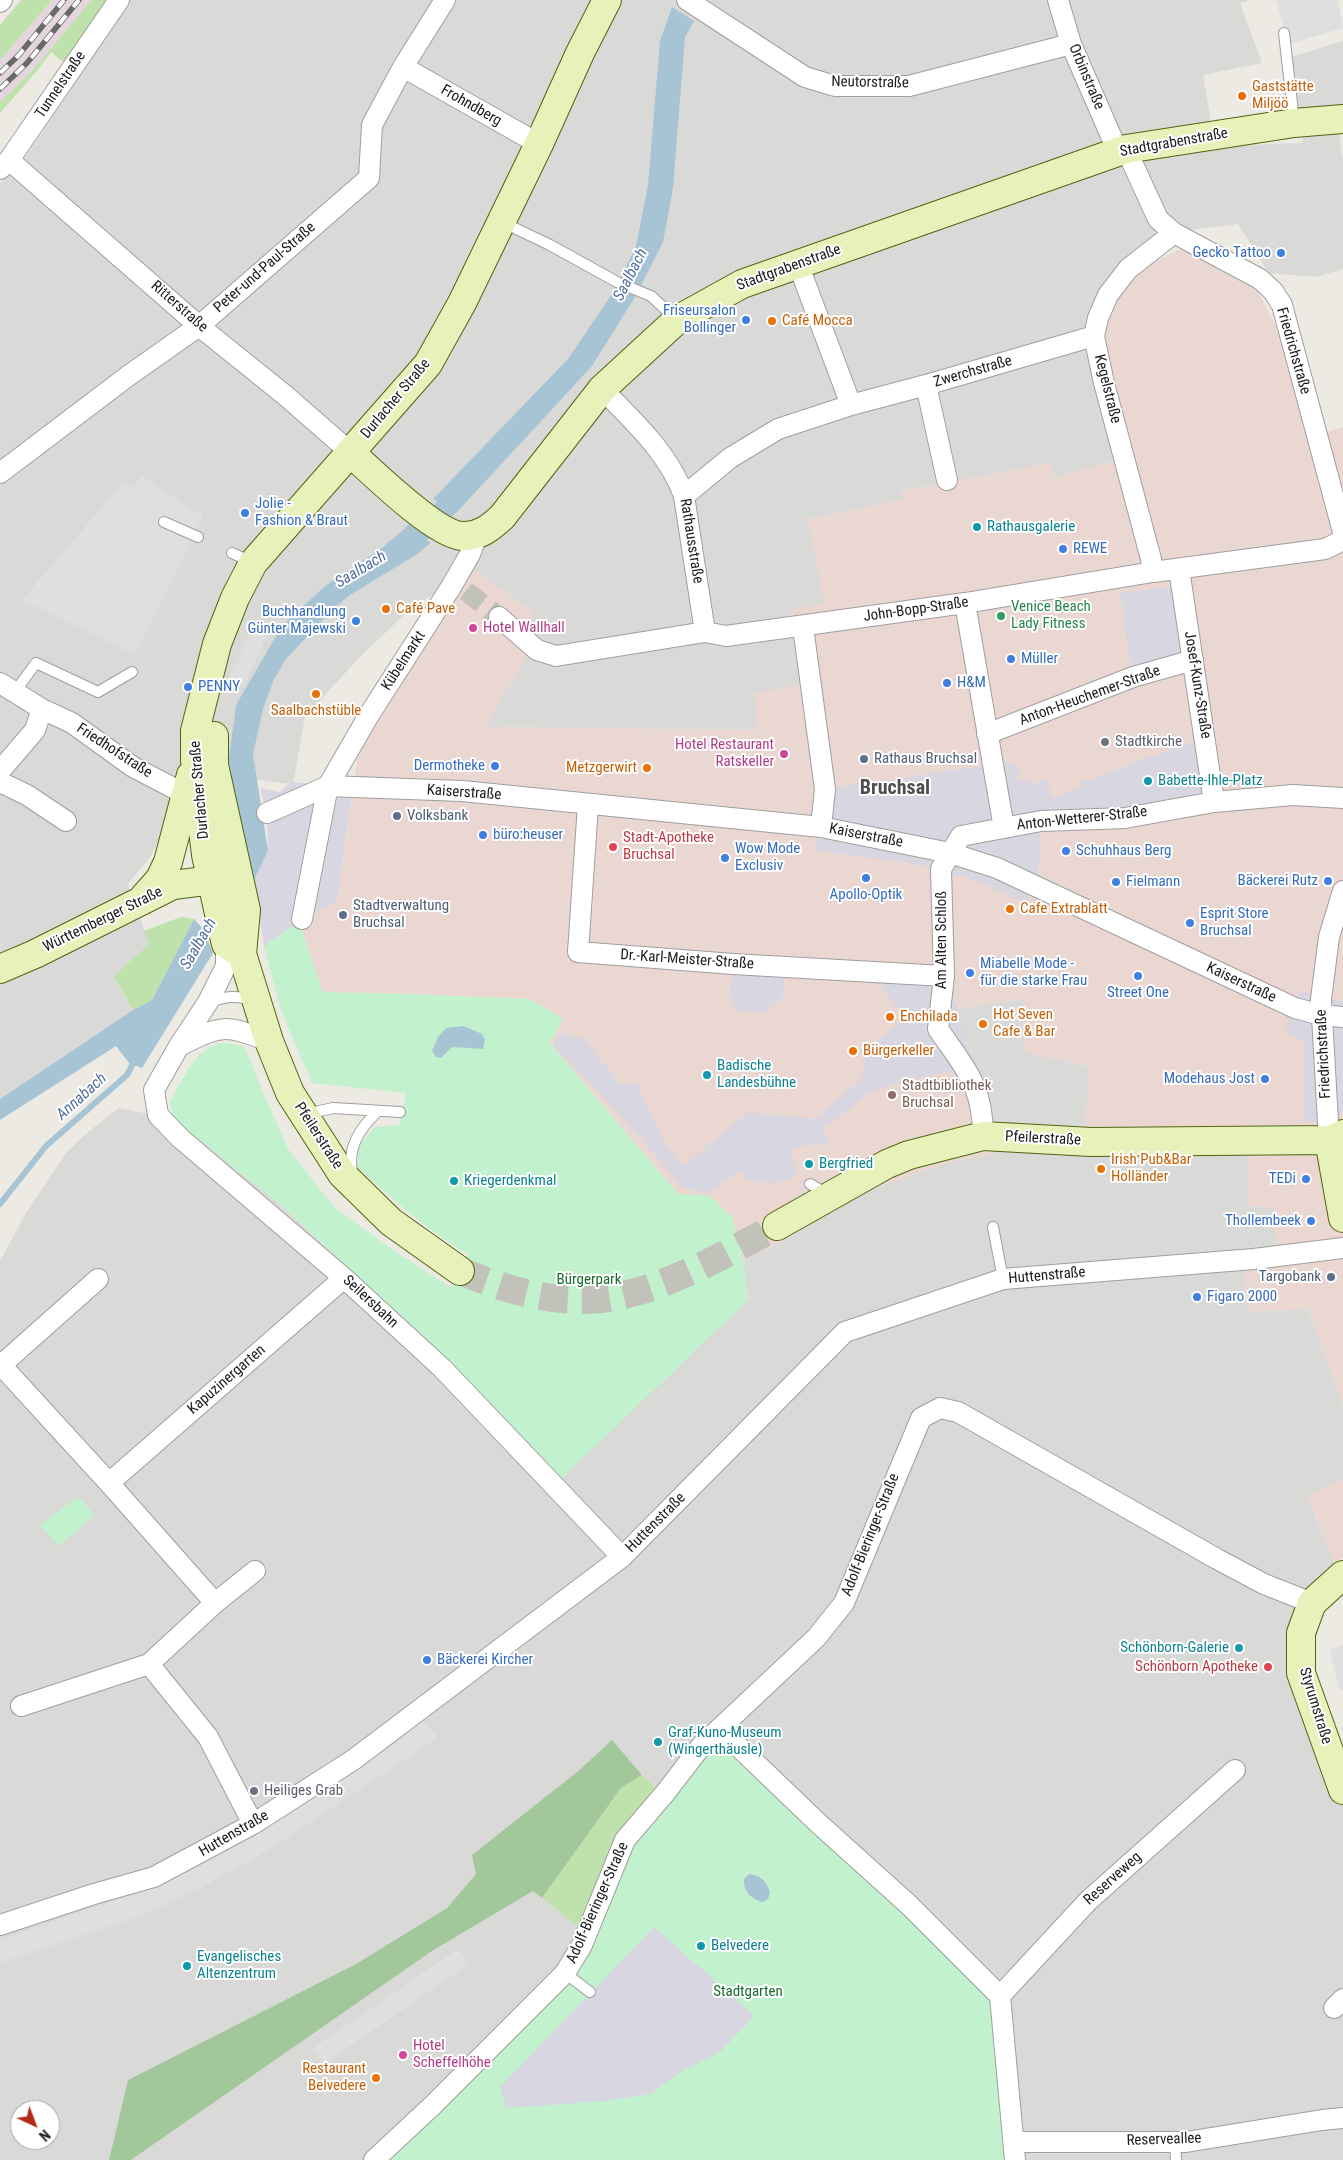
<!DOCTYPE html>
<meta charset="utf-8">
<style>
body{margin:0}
#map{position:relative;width:1343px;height:2160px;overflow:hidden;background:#eceae2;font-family:"Roboto Condensed",sans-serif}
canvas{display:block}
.north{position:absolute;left:10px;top:2100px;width:50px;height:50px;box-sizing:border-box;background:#fff;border:1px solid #a4a4a4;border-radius:50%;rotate:137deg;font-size:14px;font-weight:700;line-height:20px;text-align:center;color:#1b1b1b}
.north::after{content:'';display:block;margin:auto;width:18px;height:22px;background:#b22a15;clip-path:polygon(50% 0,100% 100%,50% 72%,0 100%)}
</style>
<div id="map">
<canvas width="1343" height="2160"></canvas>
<div class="north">N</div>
</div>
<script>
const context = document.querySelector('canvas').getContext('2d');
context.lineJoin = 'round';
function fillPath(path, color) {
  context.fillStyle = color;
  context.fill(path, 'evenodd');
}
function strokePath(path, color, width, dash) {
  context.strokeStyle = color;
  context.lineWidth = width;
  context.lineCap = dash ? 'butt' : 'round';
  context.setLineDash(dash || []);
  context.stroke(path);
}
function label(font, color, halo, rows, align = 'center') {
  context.font = font + ' "Roboto Condensed",sans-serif';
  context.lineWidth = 4;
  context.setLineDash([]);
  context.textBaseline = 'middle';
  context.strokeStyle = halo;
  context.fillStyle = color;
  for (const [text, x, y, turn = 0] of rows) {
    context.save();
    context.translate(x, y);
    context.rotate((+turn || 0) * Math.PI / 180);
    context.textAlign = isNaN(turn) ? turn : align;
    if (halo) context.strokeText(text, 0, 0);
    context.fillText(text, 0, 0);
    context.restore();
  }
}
const residential = new Path2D(`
 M130 0H1250L1240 3 1262 63 1203 75 1215 146 1303 143 1291 57 1343 41V111L1340 112V143L1343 161V269L1316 277 1269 273 1238 224 1191 230 1133 273V456L1053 478 1051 463 902 491 903 500 808 519 825 604 803 685 759 730 484 727 531 649 532 612 474 569 410 609 359 658 305 717 293 784 181 772 170 821 150 857 128 884 149 944 114 976 133 1010 0 1099V183L23 161Z
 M1024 999 1025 1052 1089 1066 1248 1154V1205L1275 1208 1277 1250 1249 1312 1308 1308 1343 1405V1480L1307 1495 1334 1562 1331 1584 1301 1633 1343 1789V2160H1009L662 1793 642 1775 612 1741 576 1773 476 1874 447 1908 356 1964 128 2080 109 2160H0V1261L26 1213 66 1153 88 1132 119 1108 173 1119 283 1207 353 1272 503 1422 748 1300 743 1260 774 1246 871 1189 953 1161 992 1154 954 1009ZM20 2110H50V2140H20Z
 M533 1891 590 1936 382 2160H131L432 1951Z`);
const commercial = new Path2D(`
 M1180 249 1255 286 1284 342 1309 437 1343 427V1405L1308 1308 1249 1312 1242 1254 1277 1250 1275 1208 1248 1205V1154L1083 1153 1089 1066 1025 1052 1024 999 955 1009 988 1118 992 1154 953 1161 871 1189 774 1246 743 1260 732 1217 710 1196 679 1195 550 1043 562 1019 530 999 411 994 322 992 299 921 337 901 358 754 474 569 532 612 531 649 484 727 758 730 754 693 803 685 791 610 824 604 808 519 903 500 902 491 1051 463 1053 478 1133 456 1106 364 1103 319 1133 273Z
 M1343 1480V1558L1334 1562 1307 1494Z`);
const industrial = new Path2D(`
 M52 0H91L34 69 0 102V60Z`);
const grass = new Path2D(`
 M21 0H52L0 60V25Z
 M91 0H113L68 66 51 52 37 71 0 113V102L34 69Z
 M181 917 194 919 152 1000 133 1010 114 976 149 944 144 931Z
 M642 1775 662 1793 590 1936 542 1898 621 1788Z`);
const forest = new Path2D(`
 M612 1740 642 1775 621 1788 542 1898 533 1891 432 1951 131 2160H109L128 2080 356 1964 447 1908 476 1874 472 1855 576 1773Z`);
const park = new Path2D(`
 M299 921 323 992 411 994 530 999 563 1019 550 1043 678 1194 710 1196 732 1217 743 1260 748 1300 562 1478 353 1272 283 1207 173 1119 170 1102C183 1080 196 1043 226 1043 232 1043 239 1046 245 1047L262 1090 288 1149 335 1208 396 1252 452 1288 468 1254C427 1231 393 1199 358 1168V1146L375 1127 399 1125 406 1093 312 1083 280 1008 264 946Z
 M78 1497 95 1515 59 1546 40 1525Z
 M719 1738 993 1998 1009 2160H382L575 1970 624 1849Z`);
const parking = new Path2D(`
 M1276 0H1338L1343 28 1289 44Z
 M141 476 203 516 135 655 22 600 123 483 132 489Z
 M256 620 271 626 244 686 228 679Z
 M1343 1645V1690L1340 1691 1330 1650Z
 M423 1720 438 1738 270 1849 199 1889 143 1915 0 1963V1940L156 1886 241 1840 384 1752Z
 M458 1949 469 1964 324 2064 313 2048Z`);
const plaza = new Path2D(`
 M1181 585 1193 660 1131 670 1120 593Z
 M1205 737 1214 804 1041 826 1038 872 1035 886 1026 904 1003 891 998 892 994 890V888L934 867 816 850 825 789 1011 762V765H1016L1020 776 1016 779 1018 782 1022 778 1033 783V788H1035L1036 783 1047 779 1052 796 1055 797 1082 787V782Z
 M291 782 353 787 337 901 299 921 264 946 254 880 268 851 267 813 260 788 280 792Z
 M733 964 948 975 976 1077 973 1080H956L953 1070 871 1091 823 1130 830 1144 819 1146 818 1143 791 1148 796 1175 775 1184 747 1179 739 1172 707 1193H700L681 1186 625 1120 553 1044 560 1033 584 1039 620 1083 638 1085 665 1145 683 1166 749 1112 814 1119 862 1079 866 1050 906 1018 876 981 785 974 783 997 764 1013 738 1011 729 998Z
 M1300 990 1321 999 1343 1001V1109L1339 1121 1303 1122 1305 1042 1285 1031Z
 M654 1927 755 2016 719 2053 682 2071 651 2094 605 2101 506 2108 500 2087Z`);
const water = new Path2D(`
 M672 7 694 21 685 37 673 188 663 242 635 297 592 366 456 513 433 499 568 359 616 288 636 246 648 185 660 41Z
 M409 524 430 543 419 553 350 595 334 608 286 659 274 679 263 709 253 754 268 851 254 880 234 801 229 759 236 705 282 626 325 586 391 542Z
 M194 919 203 929 213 953 142 1068 129 1063 116 1046 0 1120V1099L133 1010 152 1000Z
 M464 1026 482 1034 485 1040 483 1049 452 1047 441 1058 436 1057 432 1051 438 1037 446 1028Z
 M749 1874C761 1875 768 1883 770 1893L768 1899 763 1902C751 1899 743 1892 744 1879Z`);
const stream = new Path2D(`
 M0 1204 46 1146 127 1075 136 1058`);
const canal = new Path2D(`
 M395 550 432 523 465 487`);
const streetTunnel = new Path2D(`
 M466 591 499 617`);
const secondaryTunnel = new Path2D(`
 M460 1271C499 1287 539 1300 582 1300 646 1301 722 1256 777 1226`);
const lane = new Path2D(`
 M1284 33 1294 121
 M502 222 550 245 617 282 651 296 676 319
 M164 522 198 537
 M232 553 252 562
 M14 693 36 663 98 692 132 672
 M210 1002C225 996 239 994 253 1002
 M306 1114 333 1108 400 1112
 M353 1176C346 1149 359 1129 378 1111
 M810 1184 828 1194
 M993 1227 1003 1279
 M565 1973 590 1992
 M1175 2142 1176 2160`);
const street = new Path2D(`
 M687 0 805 77 835 86H909L1071 44
 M1058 0 1071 44 1118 152
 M0 2 2 0
 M403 67 539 144
 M1126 149 1158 219 1174 233 1260 279 1273 291 1282 305 1343 532
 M9 160 199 326 286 396 350 452
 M0 169 9 160 119 0
 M798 264 851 405
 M926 385 947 480
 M602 389C633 421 669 453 684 496L705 632
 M0 473 128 376 199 326 369 178 372 125 403 67 445 0
 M684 496 730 458 778 429 851 405 926 385 1094 336
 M1179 569 1214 802
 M1153 572 1151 559 1104 383 1094 336 1098 318 1108 295 1128 269 1174 233
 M965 603 1004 828
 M499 617 537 650 556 656 705 632 726 636 965 603 1153 572 1325 549 1343 540
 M803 627 825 789 821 827
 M0 683 42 709 72 723 133 767 185 794
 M987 734 1133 677 1193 660
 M0 771 35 730 42 709
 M0 782 27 795 66 821
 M588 805 578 952 733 964 944 976
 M267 813 328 786 462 791 821 827 950 853 997 868 1295 1008 1321 1015 1343 1017
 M302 919 328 786 369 715 451 587 470 554 477 535
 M226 944V966L208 1002 179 1046 154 1090 158 1115 180 1138 344 1278 442 1368 622 1557
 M181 1045C223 1024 225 1025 269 1041
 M983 1136C983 1085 965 1068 938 1029L944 976 941 869 961 836 1041 821 1125 818 1214 802 1293 795 1343 798
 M1329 1140 1321 999 1329 937 1343 891
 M1 1365 109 1483
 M0 1366 98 1279
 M215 1603 255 1571
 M21 1706 149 1664
 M720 1729 818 1823 909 1905 1000 1996 1015 2160
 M253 1824 208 1737 149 1664 215 1603 109 1483 344 1278
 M0 1925 94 1894 154 1877 253 1824 353 1760 622 1557 845 1332 1003 1279 1254 1259 1343 1248
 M1000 1996 1088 1901 1235 1770
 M1334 2008 1343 1999
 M1014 2142H1186L1322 2120 1343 2118
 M374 2160 432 2106 565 1973 582 1945 625 1840 666 1792 702 1745 816 1638 844 1603 921 1418 940 1408 958 1412 1217 1559 1264 1584 1312 1603`);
const secondary = new Path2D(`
 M350 452C372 472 435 534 462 536 479 537 490 528 502 517L602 389 677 320 742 284 1126 149 1294 123 1343 119
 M214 736V765L246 910 242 954 269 1041 290 1093 342 1174 391 1222 460 1271
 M144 897 160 879 168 862 191 775
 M242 954 226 944 224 936 206 855 195 760V731L217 644 235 598 253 563 428 364 462 303 539 144 580 53 607 0
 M0 969 35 954 173 885 229 878
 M1329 1140 1343 1218
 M777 1226 887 1164 909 1155 983 1136 1091 1142 1329 1140 1343 1134
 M1343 1575 1312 1603 1301 1633V1673L1343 1790`);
const rail = new Path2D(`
 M0 73 18 56 64 0
 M0 89 27 63 79 0`);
const markers = [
 [1242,96,5,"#e8710a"],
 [1281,253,5,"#3f7fe0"],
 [746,320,5,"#3f7fe0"],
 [772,321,5,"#e8710a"],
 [245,513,5,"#3f7fe0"],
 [977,527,5,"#0f9aa8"],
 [1063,549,5,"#3f7fe0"],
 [386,609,5,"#e8710a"],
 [1001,616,5,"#2e9e5b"],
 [356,621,5,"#3f7fe0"],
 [473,628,5,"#d1479c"],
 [1011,659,5,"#3f7fe0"],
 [947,683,5,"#3f7fe0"],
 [188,687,5,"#3f7fe0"],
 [316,694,5,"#e8710a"],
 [1105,742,5,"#6b7280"],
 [784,754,5,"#d1479c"],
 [864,759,5,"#5c6f8a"],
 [495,766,5,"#3f7fe0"],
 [647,768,5,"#e8710a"],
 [1148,781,5,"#0f9aa8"],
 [397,816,5,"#5c6f8a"],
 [483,835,5,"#3f7fe0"],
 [613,847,5,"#e0444e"],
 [1066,851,5,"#3f7fe0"],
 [725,858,5,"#3f7fe0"],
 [866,878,5,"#3f7fe0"],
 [1328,881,5,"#3f7fe0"],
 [1116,882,5,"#3f7fe0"],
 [1010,909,5,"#e8710a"],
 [343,915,5,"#5c6f8a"],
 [1190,923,5,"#3f7fe0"],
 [970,973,5,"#3f7fe0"],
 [1138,976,5,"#3f7fe0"],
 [890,1017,5,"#e8710a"],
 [983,1024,5,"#e8710a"],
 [853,1051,5,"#e8710a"],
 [707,1075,5,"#0f9aa8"],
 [1265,1079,5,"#3f7fe0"],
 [892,1095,5,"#8d6e63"],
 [809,1164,5,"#0f9aa8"],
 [1101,1169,5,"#e8710a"],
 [1306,1179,5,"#3f7fe0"],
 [454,1181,5,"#0f9aa8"],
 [1311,1221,5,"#3f7fe0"],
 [1331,1277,5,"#5c6f8a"],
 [1197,1297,5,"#3f7fe0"],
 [1239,1648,5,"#0f9aa8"],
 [427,1660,5,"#3f7fe0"],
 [1268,1667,5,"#e0444e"],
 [658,1742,5,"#0f9aa8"],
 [254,1791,5,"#6b7280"],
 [701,1946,5,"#0f9aa8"],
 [187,1966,5,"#0f9aa8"],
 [403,2055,5,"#d1479c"],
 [376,2078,5,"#e8710a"]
];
const streetNames = [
 ["Orbinstraße",1086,77,67],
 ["Neutorstraße",870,83,1],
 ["Tunnelstraße",61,85,-56],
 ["Frohndberg",471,106,30],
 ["Stadtgrabenstraße",1174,143,-10],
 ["Peter-und-Paul-Straße",265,268,-41],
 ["Stadtgrabenstraße",789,268,-20],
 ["Ritterstraße",179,307,41],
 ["Friedrichstraße",1293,351,74],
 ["Zwerchstraße",973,372,-16],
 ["Kegelstraße",1107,389,76],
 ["Durlacher Straße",396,399,-50],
 ["Rathausstraße",691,541,81],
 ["John-Bopp-Straße",916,610,-8],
 ["Kübelmarkt",404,661,-57],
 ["Josef-Kunz-Straße",1197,685,81],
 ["Anton-Heuchemer-Straße",1090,696,-20],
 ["Friedhofstraße",114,751,33],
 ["Durlacher Straße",200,790,-95],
 ["Kaiserstraße",464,793,4],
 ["Anton-Wetterer-Straße",1082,819,-6],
 ["Kaiserstraße",866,836,11],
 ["Württemberger Straße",103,920,-26],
 ["Am Alten Schloß",942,940,-90],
 ["Dr.-Karl-Meister-Straße",687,960,4],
 ["Kaiserstraße",1241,983,25],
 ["Friedrichstraße",1324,1054,-93],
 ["Pfeilerstraße",318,1136,57],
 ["Pfeilerstraße",1043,1139,3],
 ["Huttenstraße",1047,1276,-5],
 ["Seilersbahn",370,1302,43],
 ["Kapuzinergarten",227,1380,-41],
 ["Huttenstraße",656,1523,-45],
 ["Adolf-Bieringer-Straße",871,1535,-68],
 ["Styrumstraße",1315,1706,73],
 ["Huttenstraße",234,1834,-30],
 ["Reserveweg",1113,1879,-42],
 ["Adolf-Bieringer-Straße",598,1903,-66],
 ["Reserveallee",1164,2140,-2]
];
const foodNames = [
 ["Gaststätte",1252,87],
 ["Miljöö",1252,104],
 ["Café Mocca",782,321],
 ["Café Pave",396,609],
 ["Saalbachstüble",316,711,"center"],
 ["Metzgerwirt",637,768,"right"],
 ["Cafe Extrablatt",1020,909],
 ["Hot Seven",993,1015],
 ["Cafe & Bar",993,1032],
 ["Enchilada",900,1017],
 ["Bürgerkeller",863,1051],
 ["Irish Pub&Bar",1111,1160],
 ["Holländer",1111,1177],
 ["Restaurant",366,2069,"right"],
 ["Belvedere",366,2086,"right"]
];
const shopNames = [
 ["Gecko Tattoo",1271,253,"right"],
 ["Friseursalon",736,311,"right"],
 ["Bollinger",736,328,"right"],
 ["Jolie -",255,504],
 ["Fashion & Braut",255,521],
 ["REWE",1073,549],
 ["Buchhandlung",346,612,"right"],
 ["Günter Majewski",346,629,"right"],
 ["Müller",1021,659],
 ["H&M",957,683],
 ["PENNY",198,687],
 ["Dermotheke",485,766,"right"],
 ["büro:heuser",493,835],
 ["Wow Mode",735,849],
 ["Exclusiv",735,866],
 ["Schuhhaus Berg",1076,851],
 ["Bäckerei Rutz",1318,881,"right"],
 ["Fielmann",1126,882],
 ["Apollo-Optik",866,895,"center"],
 ["Esprit Store",1200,914],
 ["Bruchsal",1200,931],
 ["Miabelle Mode -",980,964],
 ["für die starke Frau",980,981],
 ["Street One",1138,993,"center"],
 ["Modehaus Jost",1255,1079,"right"],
 ["TEDi",1296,1179,"right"],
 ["Thollembeek",1301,1221,"right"],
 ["Figaro 2000",1207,1297],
 ["Bäckerei Kircher",437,1660]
];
const cultureNames = [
 ["Rathausgalerie",987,527],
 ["Babette-Ihle-Platz",1158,781],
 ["Badische",717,1066],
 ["Landesbühne",717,1083],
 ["Bergfried",819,1164],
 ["Kriegerdenkmal",464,1181],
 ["Schönborn-Galerie",1229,1648,"right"],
 ["Graf-Kuno-Museum",668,1733],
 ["(Wingerthäusle)",668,1750],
 ["Belvedere",711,1946],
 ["Evangelisches",197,1957],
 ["Altenzentrum",197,1974]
];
const leisureNames = [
 ["Venice Beach",1011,607],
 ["Lady Fitness",1011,624]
];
const hotelNames = [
 ["Hotel Wallhall",483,628],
 ["Hotel Restaurant",774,745,"right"],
 ["Ratskeller",774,762,"right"],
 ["Hotel",413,2046],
 ["Scheffelhöhe",413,2063]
];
const worshipNames = [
 ["Stadtkirche",1115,742],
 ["Heiliges Grab",264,1791]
];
const serviceNames = [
 ["Rathaus Bruchsal",874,759],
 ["Volksbank",407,816],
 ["Stadtverwaltung",353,906],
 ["Bruchsal",353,923],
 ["Targobank",1321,1277,"right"]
];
const healthNames = [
 ["Stadt-Apotheke",623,838],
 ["Bruchsal",623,855],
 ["Schönborn Apotheke",1258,1667,"right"]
];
const educationNames = [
 ["Stadtbibliothek",902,1086],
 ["Bruchsal",902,1103]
];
const parkNames = [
 ["Bürgerpark",589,1280],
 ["Stadtgarten",748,1992]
];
const waterNames = [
 ["Saalbach",631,275,-63],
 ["Saalbach",361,570,-31],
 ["Saalbach",199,944,-60],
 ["Annabach",82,1097,-42]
];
const districtNames = [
 ["Bruchsal",895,789]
];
fillPath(residential, '#d9d9d8');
fillPath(commercial, '#ebd7d2');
fillPath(industrial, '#e4d5df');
fillPath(grass, '#bfe1ac');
fillPath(forest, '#a2c79b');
fillPath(park, '#c2f2cd');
fillPath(parking, '#dfdfdf');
fillPath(plaza, '#d8d6e1');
fillPath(water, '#a7c4d5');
strokePath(stream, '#a7c4d5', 6);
strokePath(canal, '#a7c4d5', 21);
strokePath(streetTunnel, '#c2c1ba', 20, [20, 10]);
strokePath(secondaryTunnel, '#c2c1ba', 28, [28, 14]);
strokePath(lane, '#9f9f9f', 12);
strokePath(street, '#9f9f9f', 22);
strokePath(secondary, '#506510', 30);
strokePath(lane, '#fff', 10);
strokePath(street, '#fff', 20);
strokePath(secondary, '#e7f2ba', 28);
strokePath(rail, '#696969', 5.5);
strokePath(rail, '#fff', 4, [11]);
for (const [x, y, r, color] of markers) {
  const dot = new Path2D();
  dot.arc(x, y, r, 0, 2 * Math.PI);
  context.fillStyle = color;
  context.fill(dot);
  strokePath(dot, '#fff', 2);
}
label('15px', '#1b1b1b', '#fff', streetNames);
label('15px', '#c56008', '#fff', foodNames, 'left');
label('15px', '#366cbe', '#fff', shopNames, 'left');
label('15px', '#0d838f', '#fff', cultureNames, 'left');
label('15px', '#27864d', '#fff', leisureNames, 'left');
label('15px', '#b23c85', '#fff', hotelNames, 'left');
label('15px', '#5b616d', '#fff', worshipNames, 'left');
label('15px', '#4e5e75', '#fff', serviceNames, 'left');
label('15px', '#be3a42', '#fff', healthNames, 'left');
label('15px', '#785e54', '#fff', educationNames, 'left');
label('15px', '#166c29', '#fff', parkNames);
label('italic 16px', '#536fa0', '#fff', waterNames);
label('bold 20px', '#4e4e4e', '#fff', districtNames);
</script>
